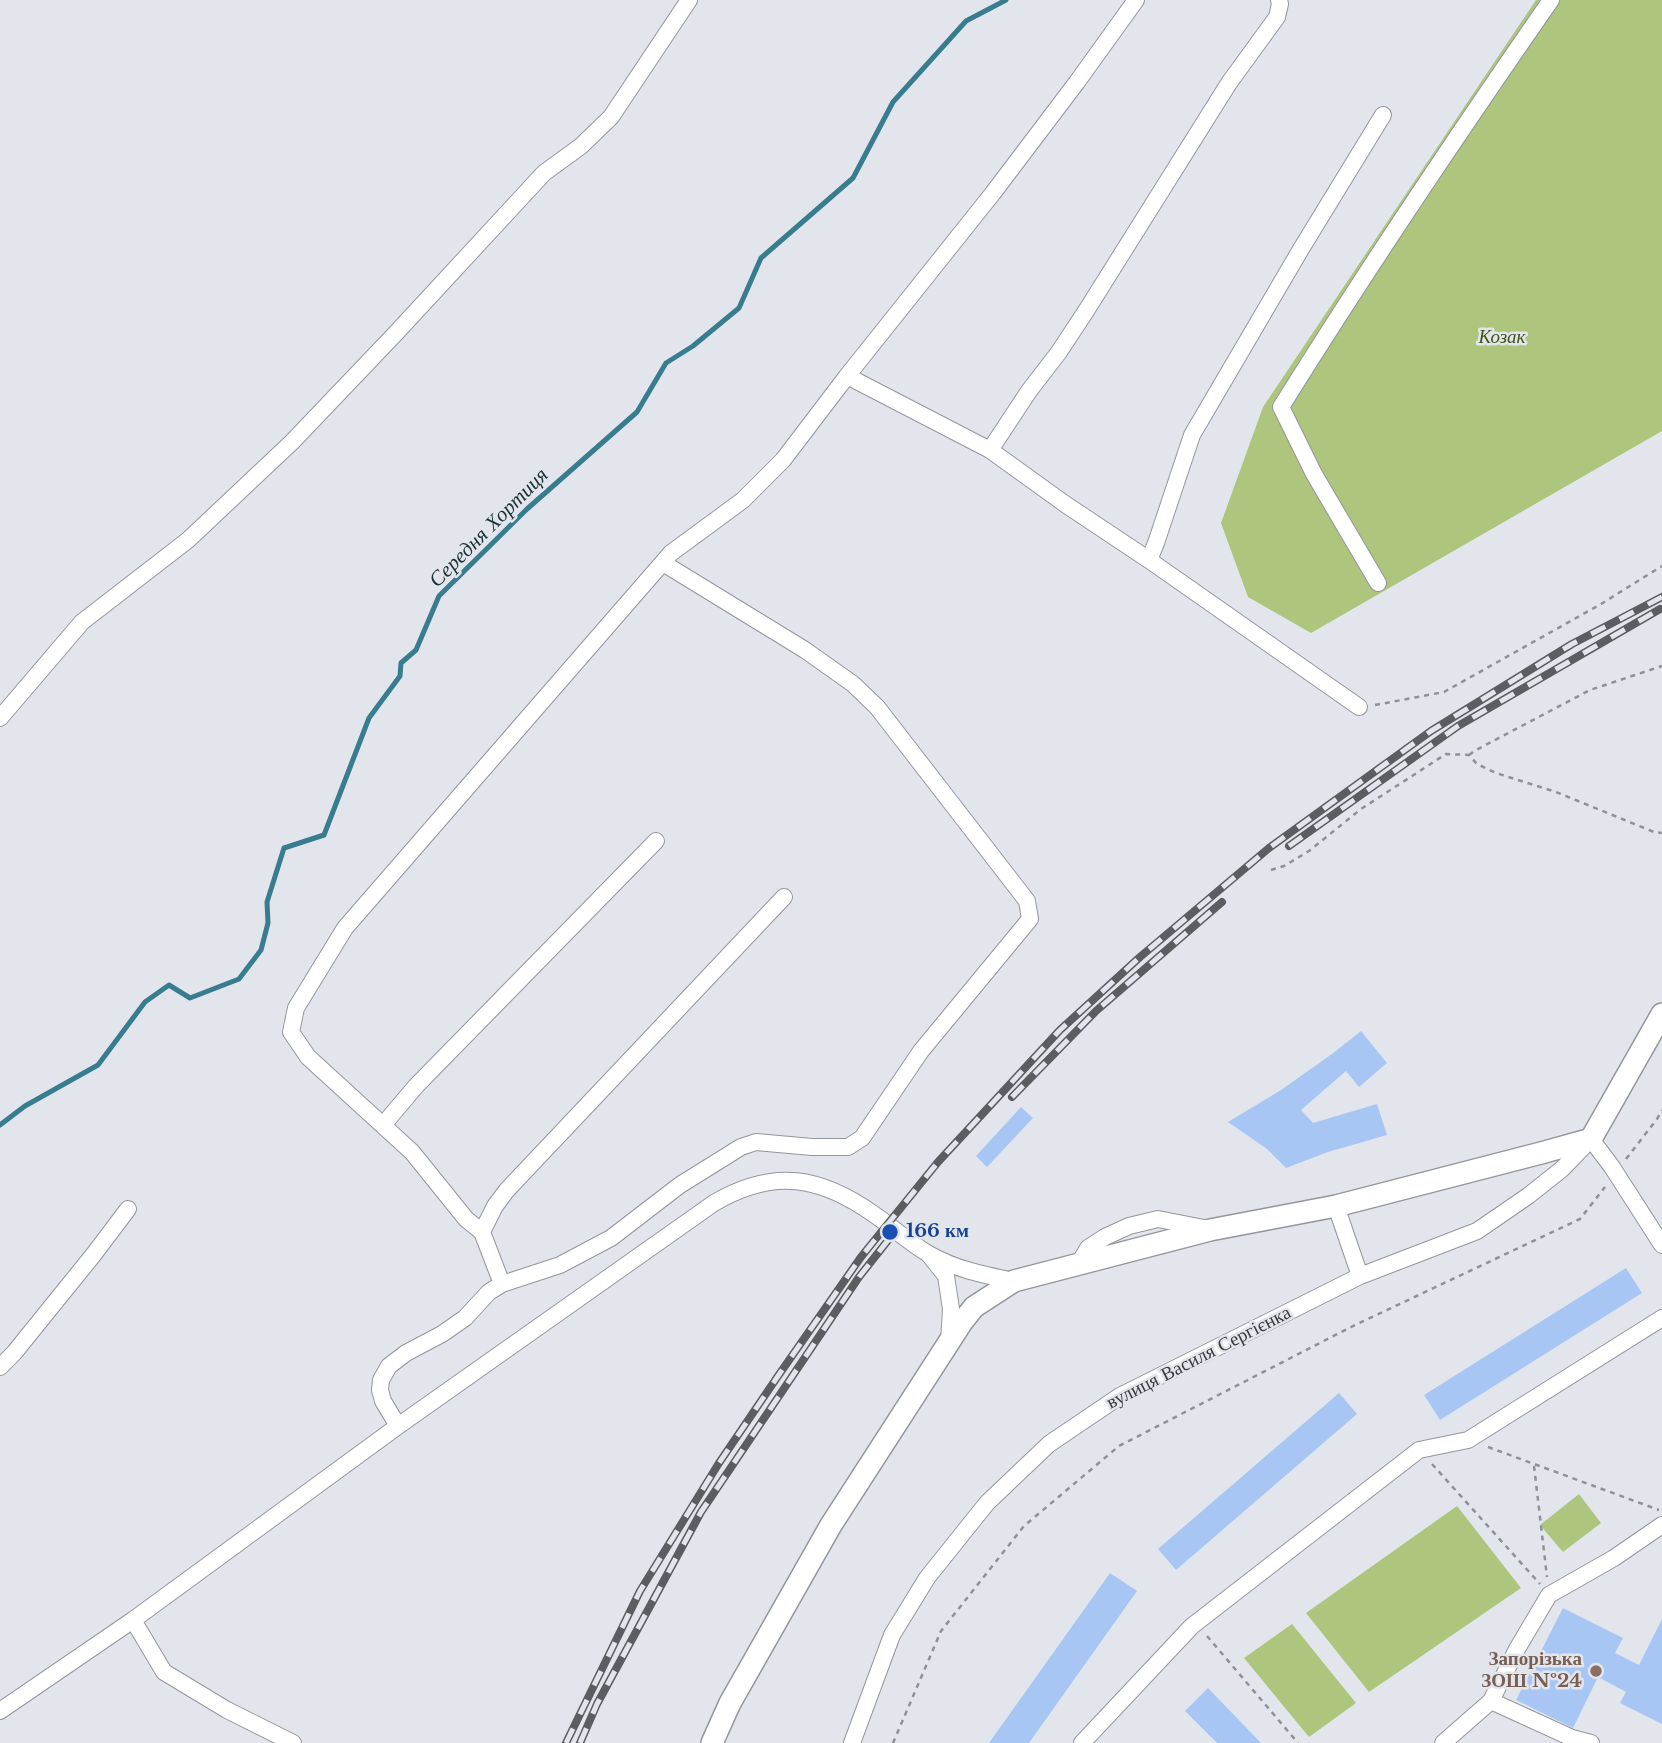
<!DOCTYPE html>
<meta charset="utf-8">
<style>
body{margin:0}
canvas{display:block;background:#e2e6ec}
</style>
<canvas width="1662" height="1743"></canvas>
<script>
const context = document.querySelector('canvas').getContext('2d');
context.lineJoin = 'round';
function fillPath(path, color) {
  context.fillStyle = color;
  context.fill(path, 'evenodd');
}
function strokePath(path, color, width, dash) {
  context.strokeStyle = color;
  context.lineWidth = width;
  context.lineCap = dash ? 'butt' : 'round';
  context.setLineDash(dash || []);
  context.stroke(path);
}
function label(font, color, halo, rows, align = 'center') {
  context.font = font + ' "Libre Baskerville",serif';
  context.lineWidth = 5;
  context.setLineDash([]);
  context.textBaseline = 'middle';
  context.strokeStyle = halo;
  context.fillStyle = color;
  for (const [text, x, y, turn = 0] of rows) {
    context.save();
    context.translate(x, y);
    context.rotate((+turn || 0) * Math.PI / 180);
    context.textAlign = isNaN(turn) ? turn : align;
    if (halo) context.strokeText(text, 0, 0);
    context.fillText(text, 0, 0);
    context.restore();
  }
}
const green = new Path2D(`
 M1536 0H1662V431L1311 633 1248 597 1221 523 1263 407Z
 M1579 1494 1601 1523 1563 1552 1540 1525Z
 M1457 1506 1521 1588 1369 1692 1306 1613Z
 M1292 1624 1356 1703 1309 1737 1244 1658Z`);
const stream = new Path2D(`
 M0 1125 25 1106 98 1065 145 1002 169 985 190 998 239 979 261 950 268 923 267 902 284 848 324 835 369 718 400 676 401 663 416 650 439 596 527 509 637 412 666 363 693 346 739 308 761 258 853 178 893 102 966 21 1006 0`);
const building = new Path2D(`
 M1361 1031 1387 1063 1359 1087 1346 1071 1301 1110 1313 1123 1377 1104 1387 1135 1328 1152 1286 1168 1267 1149 1228 1122 1281 1090 1332 1054Z
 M1021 1107 1033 1118 987 1167 976 1156Z
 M1626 1268 1642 1293 1440 1420 1424 1395Z
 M1339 1393 1357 1414 1176 1570 1158 1549Z
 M1110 1573 1137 1591 1029 1743H989Z
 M1563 1608 1623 1638 1615 1653 1639 1665 1662 1619V1724L1620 1703 1626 1692 1598 1677 1573 1728 1516 1700Z
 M1208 1688 1261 1743H1217L1185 1711Z`);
const path = new Path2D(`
 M1375 705 1444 692 1601 604 1662 566
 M1469 755 1476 750 1590 690 1662 666
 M1271 870 1284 866 1309 851 1361 809 1446 754 1469 755 1477 764 1496 773 1556 792 1654 832 1662 833
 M1626 1159 1657 1119 1662 1110
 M1488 1447 1659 1510
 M1432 1464 1540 1584
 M1534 1466 1547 1577
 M1207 1636 1298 1743
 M893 1743 941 1631 1024 1526 1119 1446 1353 1326 1580 1219 1605 1187`);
const minor = new Path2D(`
 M847 376 993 193 1077 82 1136 0
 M990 450 1029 391 1059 352 1086 311 1229 83 1277 17 1280 4 1279 0
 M1149 560 1359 707
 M1378 583 1314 474 1281 407C1367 269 1458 134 1551 0
 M0 718 82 622 188 540 292 442 396 333 544 173 581 146 611 117 689 0
 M383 1125 416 1086 656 841
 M1336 1206 1360 1276
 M482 1232 495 1206 507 1190 784 897
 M930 1256 946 1276 951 1309 949 1342
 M1078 1265 1088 1248 1105 1237 1129 1226 1158 1219 1209 1229
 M502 1284 482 1232 466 1219 412 1152 308 1057 291 1032 296 1008 345 928 671 553 743 500 783 460 847 376 990 450 1065 504 1149 560 1156 543 1192 435 1301 249 1383 115
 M0 1367 14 1353 94 1254 128 1209
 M398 1426 383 1401 380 1390 381 1380 389 1366 406 1353 442 1334 465 1318 489 1292 502 1284 560 1265 611 1238 680 1185 741 1147 756 1142 812 1147H848L862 1138 921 1051 1030 919 1027 901 877 707 853 684 805 650 663 563
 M133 1620 164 1672 227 1710 293 1743
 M1491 1701 1572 1738 1591 1743
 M0 1711 133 1620 398 1426 714 1203C774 1168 820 1176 875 1215 892 1227 909 1242 927 1253 954 1269 984 1275 1014 1281
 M852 1743 892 1635 927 1578 987 1503 1049 1444 1120 1396 1360 1276 1477 1231 1528 1196 1562 1169 1591 1139 1612 1167 1662 1245
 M1082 1743 1192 1626 1419 1450 1468 1440 1662 1318
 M1443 1743 1491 1701 1517 1649 1549 1595 1614 1558 1662 1525`);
const major = new Path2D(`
 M712 1743 730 1703 831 1525 962 1322 974 1307 1014 1281 1210 1230 1336 1206 1541 1153 1591 1139 1662 1014`);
const rail = new Path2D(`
 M1289 846 1458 726 1660 609
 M1012 1097 1096 1011 1222 902
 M566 1743 640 1591 719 1463 778 1376 861 1257 938 1162 1060 1030 1140 957 1269 848 1431 731 1572 644 1662 597
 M580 1743 597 1704 701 1512 859 1277 893 1234`);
const markers = [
 [890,1232,9,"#1a4fb4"],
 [1596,1671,7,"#8d6e63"]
];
const parkNames = [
 ["Козак",1502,338]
];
const transitNames = [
 ["166 км",906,1232]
];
const streetNames = [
 ["вулиця Василя Сергієнка",1199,1358,-27]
];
const educationNames = [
 ["Запорізька",1582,1660],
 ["ЗОШ №24",1582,1682]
];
const waterNames = [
 ["Середня Хортиця",489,528,-45]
];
fillPath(green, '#adc57c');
strokePath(stream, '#377c8f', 5);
fillPath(building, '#a7c6f3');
strokePath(minor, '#93969c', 18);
strokePath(major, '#93969c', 24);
strokePath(path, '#8e9195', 2.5, [5, 5]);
strokePath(minor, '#fff', 16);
strokePath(major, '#fff', 21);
strokePath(rail, '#5b5e60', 8);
strokePath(rail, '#e2e6ec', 5, [16]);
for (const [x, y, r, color] of markers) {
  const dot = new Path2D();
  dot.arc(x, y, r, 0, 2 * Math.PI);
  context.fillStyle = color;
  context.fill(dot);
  strokePath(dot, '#e2e6ec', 2.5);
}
label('italic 19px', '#415313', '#e2e6ec', parkNames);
label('bold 19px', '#164399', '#e2e6ec', transitNames, 'left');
label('19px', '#393b3d', '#e2e6ec', streetNames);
label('bold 19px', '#785e54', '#e2e6ec', educationNames, 'right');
label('italic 21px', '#1c3238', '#e2e6ec', waterNames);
</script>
